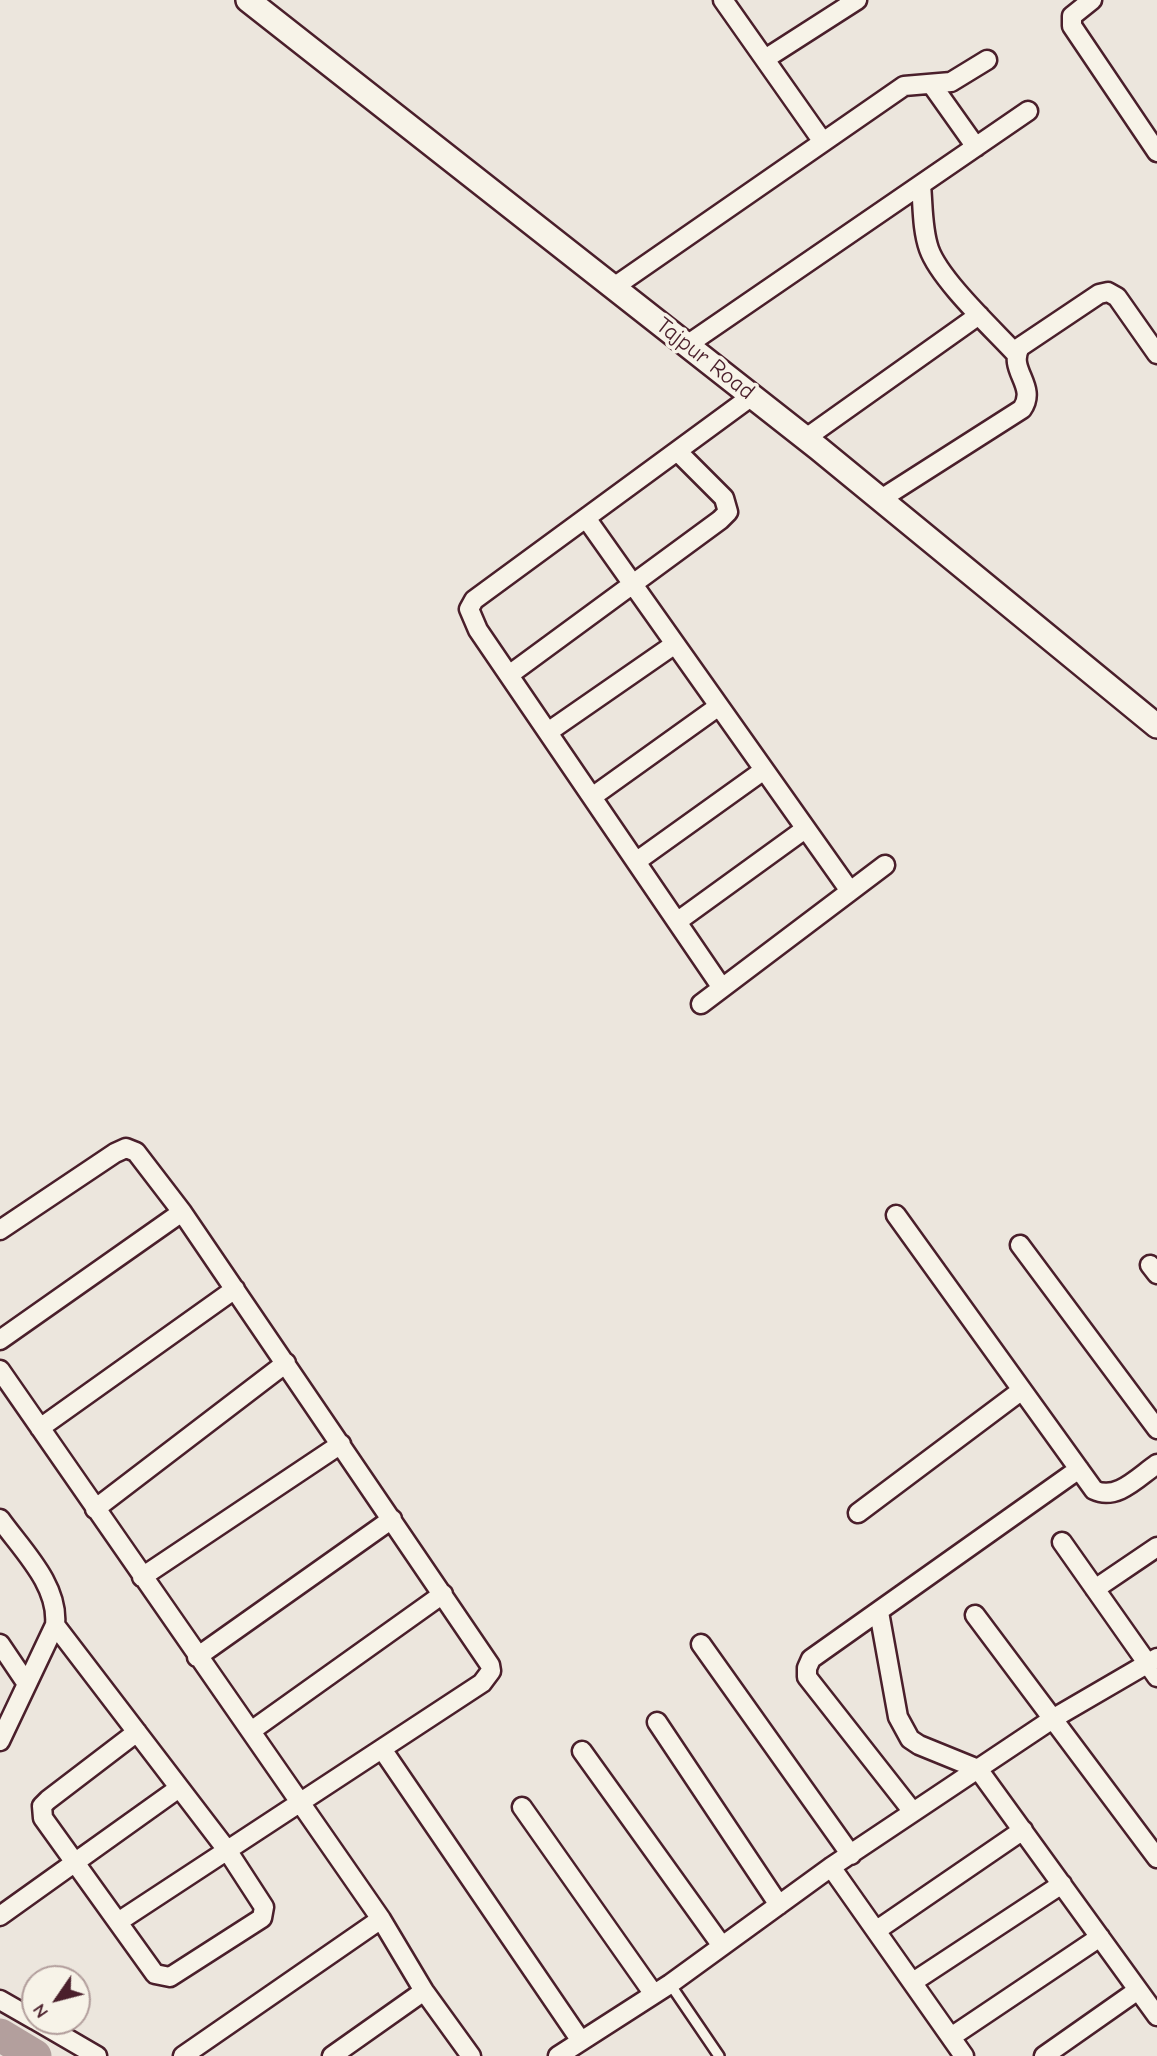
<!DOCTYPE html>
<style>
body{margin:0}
#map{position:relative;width:1157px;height:2056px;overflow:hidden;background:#ece6dd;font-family:"Comic Neue",sans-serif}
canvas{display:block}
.north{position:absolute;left:21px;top:1965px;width:70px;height:70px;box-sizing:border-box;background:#f7f3e8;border:2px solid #b29e9c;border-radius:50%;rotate:235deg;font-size:19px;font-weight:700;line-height:28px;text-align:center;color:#4a1f2b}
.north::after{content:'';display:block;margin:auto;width:24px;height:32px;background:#4a1f2b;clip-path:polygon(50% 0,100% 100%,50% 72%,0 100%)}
</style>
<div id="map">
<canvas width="1157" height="2056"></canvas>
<div class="north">N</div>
</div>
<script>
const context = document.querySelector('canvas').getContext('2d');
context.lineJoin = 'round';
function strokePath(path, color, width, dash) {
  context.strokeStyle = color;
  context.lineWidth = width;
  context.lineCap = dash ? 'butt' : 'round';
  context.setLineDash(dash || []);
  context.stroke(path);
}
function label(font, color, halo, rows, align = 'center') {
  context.font = font + ' "Comic Neue",sans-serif';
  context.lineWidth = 7;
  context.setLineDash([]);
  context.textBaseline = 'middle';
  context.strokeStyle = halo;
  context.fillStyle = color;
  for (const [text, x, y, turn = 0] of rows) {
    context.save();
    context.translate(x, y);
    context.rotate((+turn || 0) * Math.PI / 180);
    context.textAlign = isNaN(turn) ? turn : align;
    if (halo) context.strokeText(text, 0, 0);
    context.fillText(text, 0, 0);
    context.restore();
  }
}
const river = new Path2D(`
 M0 2035 35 2056`);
const lane = new Path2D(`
 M670 1984 719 2056`);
const street = new Path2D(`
 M723 0 823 142
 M1092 0 1072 16V26L1157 152
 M765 59 857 0
 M932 85 976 147
 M921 185C923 206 922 229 929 249 940 280 993 329 1016 354
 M614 287 904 86 951 82 987 60
 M687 345 1028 111
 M806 438 979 315
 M881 499 1022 409C1038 386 1007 370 1020 347L1099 294 1108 292 1117 297 1157 354
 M586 518 850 891
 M509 675 720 520 728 512 724 498 677 451
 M548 732 675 644
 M592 797 719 706
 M637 861 764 770
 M678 921 805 829
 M722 988 478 630 469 609 474 600 752 396
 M701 1004 885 865
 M896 1215 1094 1490C1117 1501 1138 1477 1157 1464
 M0 1230 115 1153 126 1148 136 1152 182 1212 490 1665 491 1671 482 1683 118 1922
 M1020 1245 1157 1429
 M1150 1265 1157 1274
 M0 1340 182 1212
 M0 1370 381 1919 424 1991 471 2056
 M40 1428 235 1289
 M95 1509 286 1363
 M858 1513 1022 1390
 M0 1519C22 1550 59 1585 55 1625L0 1741
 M1062 1542 1157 1677
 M142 1577 341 1444
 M1095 1589 1157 1547
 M879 1612 898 1717 910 1739 919 1745 978 1769 1157 2016
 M975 1615 1157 1858
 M55 1625 227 1850 264 1907 262 1918 170 1977 155 1974 43 1818 42 1806 48 1800 137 1732
 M0 1644 27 1684
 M701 1644 851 1855
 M197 1657 392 1519
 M657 1722 779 1905
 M251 1731 443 1594
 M382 1749 581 2041
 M582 1751 722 1946
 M522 1807 653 1993
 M913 1812 807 1677V1668L811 1659 1079 1469
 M831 1867 964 2056
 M0 1916 179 1788
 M877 1930 1023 1830
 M913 1982 1062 1884
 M0 2000 35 2020
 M37 2021 97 2056
 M951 2037 1100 1937
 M183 2056 381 1919
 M332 2056 424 1991
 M558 2056 670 1984 831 1867 1054 1718 1157 1658
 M1044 2056 1138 1990`);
const secondary = new Path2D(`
 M248 0 818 448 1157 726`);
const streetNames = [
 ["Tajpur Road",705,359,38]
];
strokePath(river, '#b39f9d', 33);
strokePath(lane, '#4a1f2b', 14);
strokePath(street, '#4a1f2b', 23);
strokePath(secondary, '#4a1f2b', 28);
strokePath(lane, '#f7f3e8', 9);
strokePath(street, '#f7f3e8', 18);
strokePath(secondary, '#f7f3e8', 23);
label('23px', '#4a1f2b', '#f7f3e8', streetNames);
</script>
